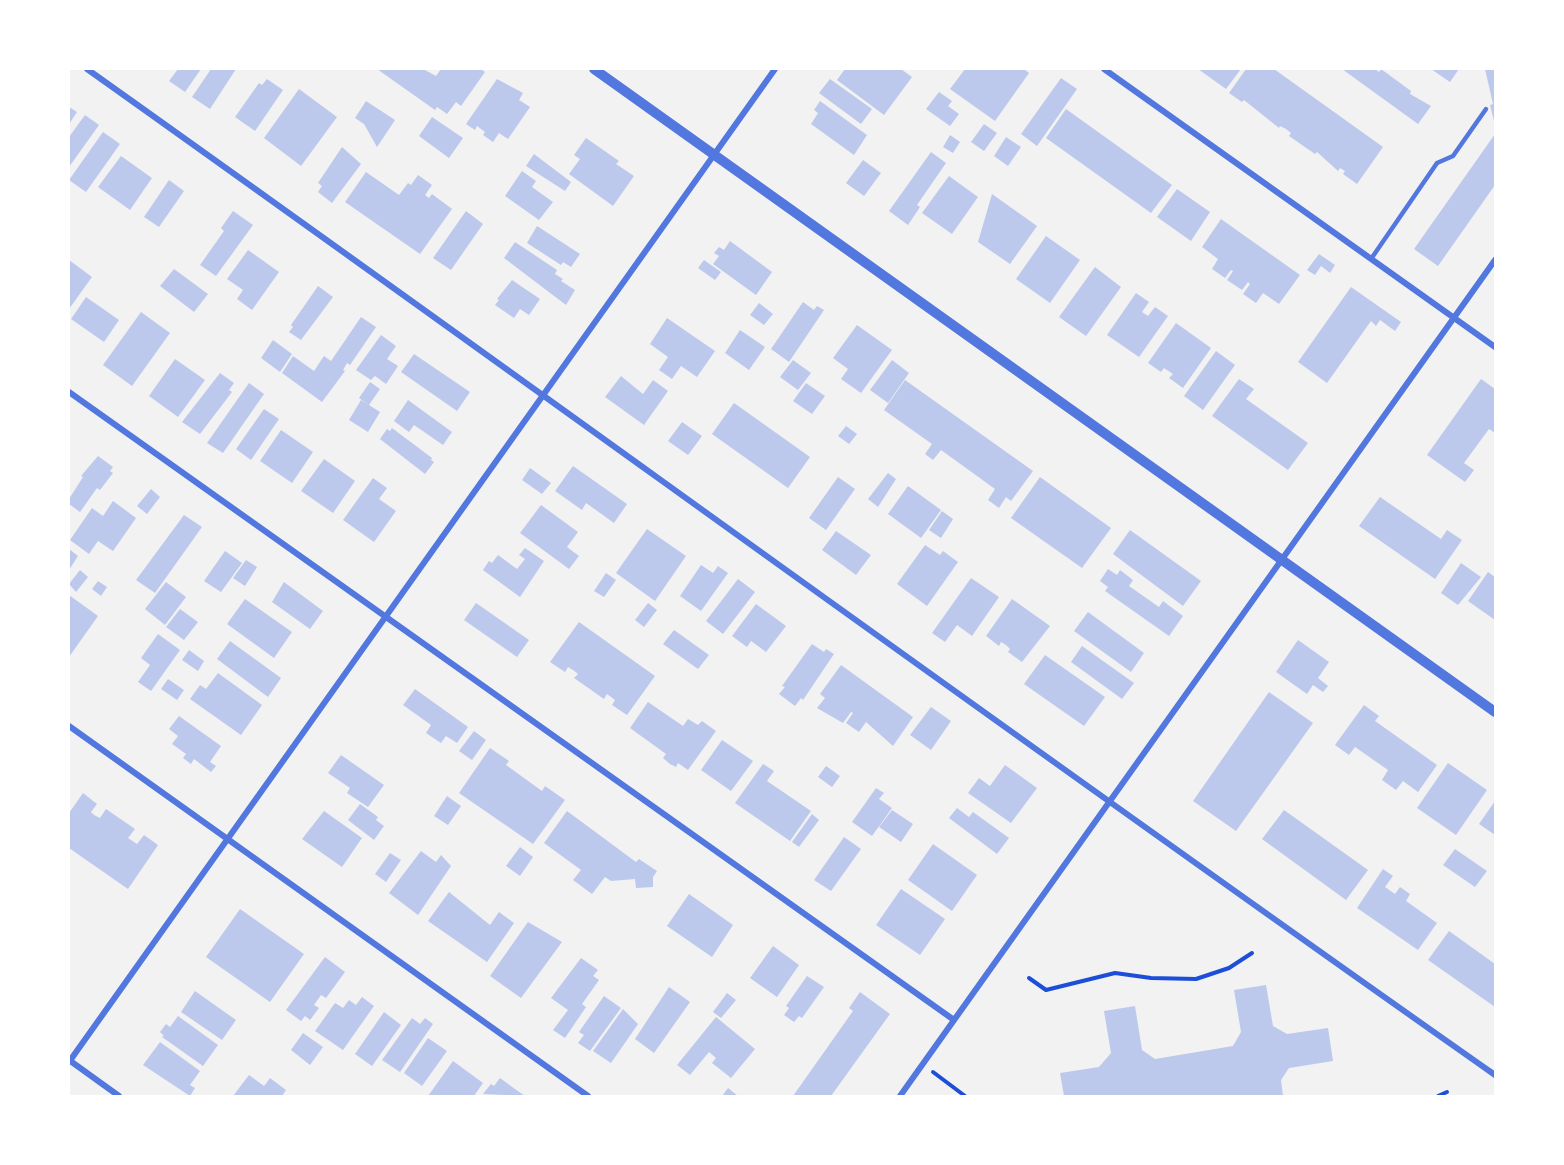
<!DOCTYPE html>
<style>
body{margin:0}
#map{position:relative;width:1564px;height:1165px;overflow:hidden;background:#f2f2f2;font-family:"Work Sans",sans-serif}
canvas{display:block}
.frame{position:absolute;inset:0;border:70px solid #fff;pointer-events:none}
</style>
<div id="map">
<canvas width="1564" height="1165"></canvas>
<div class="frame"></div>
</div>
<script>
const context = document.querySelector('canvas').getContext('2d');
context.lineJoin = 'round';
function fillPath(path, color) {
  context.fillStyle = color;
  context.fill(path, 'evenodd');
}
function strokePath(path, color, width, dash) {
  context.strokeStyle = color;
  context.lineWidth = width;
  context.lineCap = dash ? 'butt' : 'round';
  context.setLineDash(dash || []);
  context.stroke(path);
}
const building = new Path2D(`
 M178 69H201L185 92 169 81Z
 M211 69H236L210 109 192 97Z
 M377 69H423L436 76 441 69H481L485 72 461 106 456 102 447 114 437 107 435 110Z
 M845 69H901L912 77 884 115 837 80Z
 M965 69H1024L1029 73 995 121 950 89Z
 M1198 69H1241L1226 89Z
 M1246 69H1274L1383 147 1357 184 1343 174 1345 171 1340 168 1338 171 1317 152 1315 154 1289 136 1291 133 1286 129 1280 126 1279 128 1244 100 1242 102 1229 93Z
 M1342 69H1375L1379 72 1381 69 1411 91 1410 94 1431 106 1418 124Z
 M1431 69H1459L1450 82Z
 M1485 69H1495V125L1490 105 1493 104Z
 M1061 78 1077 89 1037 146 1021 134Z
 M267 79 283 90 255 131 235 117 259 83 262 85Z
 M497 79 523 93 519 100 530 107 508 139 499 133 493 142 483 135 485 132 477 126 475 130 466 124Z
 M830 79 872 109 861 124 819 93Z
 M299 89 337 117 301 166 264 138Z
 M939 92 952 101 948 106 959 114 950 126 926 109Z
 M366 101 395 120 377 147 364 124 355 118Z
 M820 101 867 135 854 155 811 124 818 113 814 110Z
 M69 107 77 112 69 124Z
 M1066 109 1172 185 1151 213 1046 138Z
 M85 115 99 125 69 167V137Z
 M432 117 463 138 449 158 419 136Z
 M984 124 997 133 984 151 971 142Z
 M103 132 120 144 86 192 69 180Z
 M1495 134V185L1438 266 1414 249Z
 M950 135 960 142 953 153 943 147Z
 M1006 137 1021 147 1008 166 994 156Z
 M586 138 619 161 616 164 634 176 613 206 569 174 580 159 574 155Z
 M342 147 361 164 332 203 318 192 322 186 318 183Z
 M931 152 946 163 917 205 920 207 908 225 889 211Z
 M534 154 571 182 565 191 526 166Z
 M121 156 152 178 130 210 98 187Z
 M863 160 881 173 864 196 846 183Z
 M522 171 536 181 532 187 553 202 539 220 505 196Z
 M366 172 399 195 408 183 411 185 418 175 432 185 425 195 429 198 432 194 452 209 420 254 345 202Z
 M949 176 978 197 952 234 922 213Z
 M169 180 184 191 159 227 144 217Z
 M1177 189 1210 212 1191 241 1157 217Z
 M992 194 1037 226 1010 264 978 242Z
 M233 211 253 225 216 276 200 265 224 231 221 228Z
 M466 211 483 224 451 270 433 258Z
 M1221 219 1300 275 1279 304 1263 293 1256 303 1243 294 1250 284 1248 282 1242 290 1227 280 1233 271 1231 270 1225 278 1212 269 1218 259 1202 247Z
 M537 226 580 254 571 267 563 262 561 265 527 243Z
 M1046 236 1080 260 1050 303 1016 279Z
 M730 241 772 272 756 295 713 264 719 256 714 253 719 247 724 250Z
 M515 242 557 270 555 274 563 279 561 281 575 290 566 305 504 258Z
 M248 250 279 272 252 310 237 299 243 290 227 279Z
 M1319 254 1335 265 1330 273 1321 266 1315 275 1307 270Z
 M69 260 92 277 69 309Z
 M704 260 721 272 715 280 698 268Z
 M1095 267 1121 287 1086 336 1059 317Z
 M174 269 208 294 194 312 160 286Z
 M512 280 540 299 529 315 520 309 514 318 495 305 499 300 497 299Z
 M318 286 333 297 301 340 289 332 293 327 291 325Z
 M1351 287 1401 322 1395 331 1380 320 1376 326 1371 321 1327 383 1298 362Z
 M1136 293 1149 302 1142 312 1148 316 1155 307 1168 316 1139 357 1107 335Z
 M86 297 119 320 104 342 71 319Z
 M803 302 814 310 817 306 824 310 789 362 771 349Z
 M759 303 773 314 764 325 750 315Z
 M141 312 170 333 132 386 103 365Z
 M361 317 376 327 350 365 347 363 343 370 345 371 322 402 282 373 293 356 314 371 324 356 331 361Z
 M667 318 715 351 697 377 681 366 672 379 659 370 668 357 650 344Z
 M1176 323 1211 348 1183 388 1169 378 1173 374 1164 368 1161 372 1148 363Z
 M857 325 892 350 861 393 841 379 848 369 833 358Z
 M740 330 765 347 749 370 725 353Z
 M381 335 396 346 387 359 398 366 386 384 375 376 371 380 356 370Z
 M273 340 292 354 280 372 261 358Z
 M1216 351 1235 365 1203 410 1184 396Z
 M414 354 470 392 457 411 401 372Z
 M175 359 205 380 178 417 149 396Z
 M793 360 811 373 798 390 780 377Z
 M892 360 909 373 888 403 870 390Z
 M220 373 234 383 229 390 232 392 200 434 182 422Z
 M621 376 643 394 653 380 668 391 644 425 605 397Z
 M1239 379 1254 389 1246 399 1308 443 1288 470 1212 416Z
 M1481 379 1495 389V433L1489 429 1464 463 1474 470 1465 482 1427 455Z
 M905 380 1033 471 1011 501 1006 497 999 508 988 500 995 489 941 450 933 460 925 454 932 444 884 410Z
 M370 382 380 389 369 405 359 398Z
 M249 383 264 394 223 453 207 443Z
 M806 383 825 396 812 414 793 401Z
 M361 400 380 412 368 432 349 420Z
 M408 400 452 432 443 445 414 425 409 432 394 421Z
 M734 403 810 457 788 488 712 434Z
 M264 409 279 419 251 460 236 449Z
 M682 422 702 436 688 455 668 441Z
 M846 426 857 434 849 444 838 436Z
 M392 428 432 458 431 460 434 462 425 474 380 439 387 429 390 431Z
 M281 430 313 452 292 483 260 461Z
 M98 456 113 467 110 471 113 473 100 490 97 488 80 512 69 504V499L83 477 81 476Z
 M324 459 355 481 333 513 301 491Z
 M573 466 627 504 614 523 586 503 582 510 555 491Z
 M530 468 551 483 542 494 522 480Z
 M888 473 896 479 878 507 868 499Z
 M838 477 855 489 826 530 809 518Z
 M1040 477 1111 528 1082 568 1011 518Z
 M373 478 387 488 379 499 396 511 374 542 343 520Z
 M908 486 941 510 921 538 888 514Z
 M151 489 160 497 147 514 137 506Z
 M1380 497 1441 539 1447 530 1462 540 1435 579 1359 526Z
 M113 501 136 518 113 551 98 541 89 554 70 540 92 508 103 516Z
 M541 505 578 532 567 547 579 556 569 569 520 533Z
 M942 511 953 519 941 538 929 530Z
 M184 515 202 527 155 593 136 580Z
 M647 529 686 556 655 601 616 573Z
 M1130 530 1201 581 1183 606 1113 554Z
 M836 531 871 555 856 575 822 550Z
 M925 545 940 555 943 551 958 562 927 606 897 584Z
 M525 548 544 561 520 597 483 570 489 561 492 563 498 555 517 569 525 559 519 555Z
 M69 549 78 556 69 570Z
 M225 551 242 563 221 592 204 581Z
 M246 560 257 567 245 586 233 578Z
 M1461 563 1481 577 1458 605 1441 593Z
 M701 565 713 573 718 566 728 573 701 611 680 596Z
 M1108 569 1117 575 1120 570 1133 580 1129 586 1159 607 1163 601 1183 616 1169 636 1105 591 1108 587 1100 581Z
 M80 570 88 577 76 592 69 584Z
 M1488 572 1495 577V620L1468 601Z
 M606 573 616 580 604 597 594 591Z
 M971 578 999 597 972 636 957 625 945 642 932 633Z
 M738 579 755 592 723 634 706 621Z
 M98 581 107 587 101 596 92 589Z
 M166 582 186 597 165 625 145 609Z
 M284 582 323 611 310 629 272 602Z
 M69 595 98 616 69 657Z
 M245 599 292 632 274 658 227 624Z
 M1012 599 1050 626 1022 662 1008 652 1010 649 1006 645 1001 642 999 646 986 636Z
 M476 603 529 640 517 657 464 620Z
 M648 603 657 610 644 627 635 620Z
 M756 604 786 626 766 652 751 641 747 647 732 636Z
 M180 609 198 622 184 640 166 627Z
 M1088 612 1144 653 1131 672 1074 631Z
 M579 622 655 676 627 715 612 705 615 700 607 694 604 699 574 678 578 674 573 670 568 667 565 672 550 662Z
 M674 630 709 655 698 669 663 644Z
 M158 634 180 650 151 691 138 682 150 665 141 658Z
 M1298 640 1329 662 1318 678 1328 686 1323 692 1313 685 1307 694 1276 672Z
 M230 641 281 678 268 697 217 659Z
 M812 644 824 652 826 649 834 654 803 700 801 698 795 706 779 694 785 687 782 686Z
 M1082 646 1134 683 1122 699 1071 662Z
 M189 650 204 661 198 671 182 660Z
 M1045 655 1105 697 1084 726 1024 684Z
 M841 665 913 717 893 746 866 722 859 732 846 723 853 713 851 712 843 723 817 708 825 698 820 694Z
 M218 673 262 705 241 735 190 699 200 685 206 689Z
 M168 679 184 690 177 700 161 689Z
 M415 689 468 727 457 743 446 736 441 743 426 733 431 725 403 705Z
 M1269 692 1313 723 1236 831 1193 801Z
 M648 702 683 726 688 719 698 725 702 721 716 731 688 770 678 763 676 767 670 764 663 758 666 754 630 728Z
 M1364 705 1379 716 1375 721 1437 765 1418 792 1403 781 1396 790 1382 780 1388 770 1355 747 1349 755 1335 745Z
 M931 707 951 721 931 750 910 735Z
 M179 716 221 746 210 762 216 766 211 772 194 759 191 764 183 758 186 754 172 744 178 736 169 729Z
 M474 731 486 740 472 760 459 751Z
 M722 740 753 761 731 791 701 770Z
 M490 748 509 761 506 765 542 791 545 786 565 800 533 844 459 793Z
 M341 755 384 785 368 807 347 793 350 788 328 773Z
 M1448 763 1487 790 1456 835 1417 808Z
 M763 764 774 771 767 781 811 811 790 841 735 803Z
 M1005 765 1037 788 1011 823 968 793 979 778 990 786Z
 M826 766 840 776 832 787 818 777Z
 M876 788 884 793 879 799 892 808 872 836 852 822Z
 M83 793 97 804 91 812 94 815 100 818 106 809 135 829 128 838 137 844 144 835 158 845 128 889 69 848V813Z
 M447 796 461 806 448 825 434 816Z
 M1495 801V835L1479 824Z
 M360 804 378 817 376 820 384 826 374 840 348 820Z
 M957 808 969 817 973 812 1009 838 997 854 949 818Z
 M892 810 913 824 901 842 879 827Z
 M1284 810 1368 870 1346 900 1262 839Z
 M324 811 362 838 342 867 302 839Z
 M567 811 636 862 639 859 657 871 653 877V887L636 888 635 879 611 881 605 877 592 894 573 880 581 870 544 843Z
 M812 814 819 820 799 847 792 842Z
 M844 837 861 849 831 891 814 880Z
 M933 844 977 875 952 911 908 880Z
 M520 847 533 857 520 876 506 866Z
 M1455 849 1487 871 1475 887 1443 865Z
 M421 851 436 862 441 855 451 866 418 915 389 893Z
 M390 853 401 860 386 882 375 874Z
 M1383 869 1393 876 1385 887 1395 894 1400 887 1410 894 1406 901 1437 923 1418 950 1357 908Z
 M901 889 945 919 920 955 876 925Z
 M449 892 490 925 499 912 514 923 487 962 428 921Z
 M689 894 733 925 712 957 667 926Z
 M240 909 304 954 270 1002 206 957Z
 M528 922 562 942 521 998 490 976Z
 M1449 931 1495 964V1007L1428 960Z
 M773 946 799 965 777 997 750 978Z
 M325 957 345 972 326 998 321 995 314 1005 319 1008 310 1020 305 1016 301 1021 286 1010Z
 M581 958 598 970 593 976 599 980 582 1004 586 1007 565 1038 553 1030 568 1010 551 998Z
 M807 976 824 987 802 1018 799 1016 794 1022 784 1015 789 1008 786 1006Z
 M1266 985 1273 1026 1287 1034 1328 1028 1333 1061 1289 1068 1281 1080 1283 1096H1064L1060 1073 1099 1067 1111 1053 1104 1011 1135 1006 1142 1050 1155 1059 1233 1046 1241 1032 1234 990Z
 M669 987 690 1002 654 1053 635 1039Z
 M195 991 236 1020 222 1040 181 1012Z
 M860 992 890 1014 831 1096H793L853 1011 849 1008Z
 M727 993 736 1000 721 1018 713 1012Z
 M604 996 621 1008 590 1051 578 1043 584 1035 579 1032Z
 M362 997 374 1006 343 1050 315 1031 335 1003 343 1008 349 1000 356 1005Z
 M623 1009 638 1024 611 1063 593 1051Z
 M384 1012 401 1025 372 1066 355 1054Z
 M178 1016 218 1045 203 1066 162 1037 164 1036 160 1032 166 1024 170 1027Z
 M716 1017 755 1049 731 1078 712 1063 716 1058 709 1052 690 1075 677 1065Z
 M412 1018 420 1024 425 1018 433 1024 400 1072 382 1060Z
 M303 1033 323 1047 310 1065 291 1050Z
 M428 1038 447 1051 422 1086 404 1073Z
 M160 1042 200 1071 190 1085 195 1088 190 1096 143 1065Z
 M453 1061 483 1083 474 1096H428Z
 M249 1075 264 1086 270 1078 286 1090 282 1096H233Z
 M500 1078 515 1089 525 1096 483 1094 491 1084 494 1086Z
 M728 1088 738 1096H722Z`);
const path = new Path2D(`
 M1029 978 1046 990 1115 973 1151 978 1196 979 1229 968 1252 953
 M933 1072 965 1096
 M1438 1096 1447 1092`);
const service = new Path2D(`
 M1371 259 1437 163 1453 156 1486 109`);
const minor = new Path2D(`
 M87 69C557 403 1023 744 1495 1075
 M1104 69 1495 347
 M69 392 954 1020
 M69 726 588 1096
 M69 1060 119 1096
 M69 1062 775 69
 M900 1096 1495 260`);
const tertiary = new Path2D(`
 M594 69 1495 712`);
fillPath(building, '#bdc9ec');
strokePath(path, '#1d4ed8', 4);
strokePath(service, '#5277de', 4.5);
strokePath(minor, '#5277de', 6);
strokePath(tertiary, '#5277de', 10);
</script>
